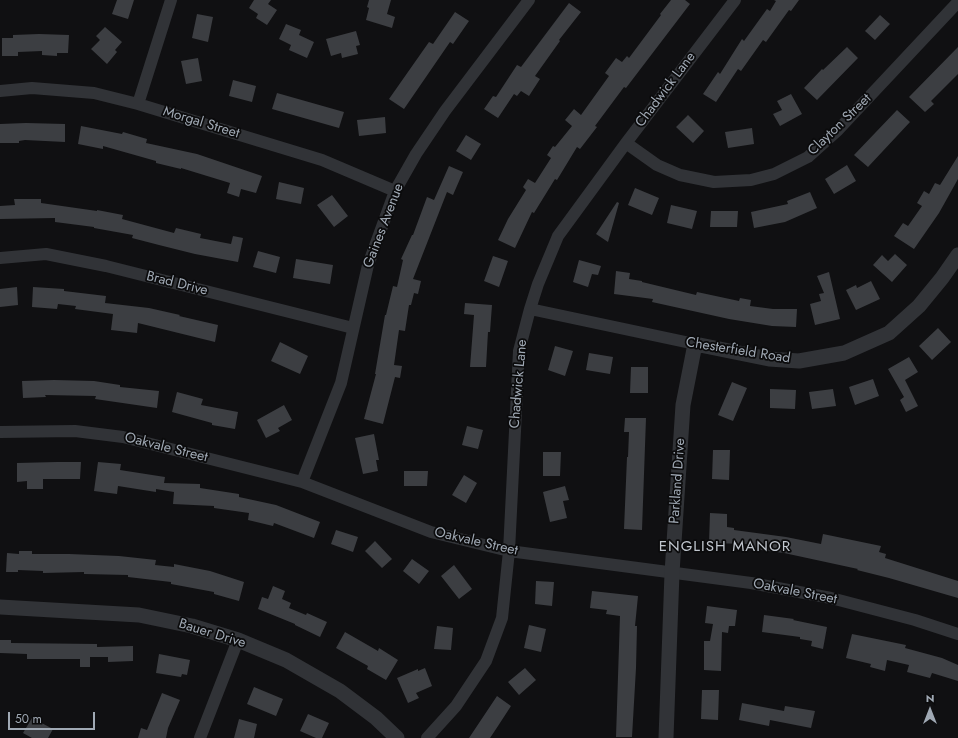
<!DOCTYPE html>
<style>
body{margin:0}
#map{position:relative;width:958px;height:738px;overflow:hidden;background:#101012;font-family:Jost,sans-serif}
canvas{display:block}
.north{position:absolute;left:910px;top:690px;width:40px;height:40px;-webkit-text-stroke:3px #0b0b0c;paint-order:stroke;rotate:0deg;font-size:11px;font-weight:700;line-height:16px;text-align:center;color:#a0a9b4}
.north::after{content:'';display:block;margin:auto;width:14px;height:18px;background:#a0a9b4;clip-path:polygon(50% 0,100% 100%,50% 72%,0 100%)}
.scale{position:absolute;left:8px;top:712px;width:87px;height:18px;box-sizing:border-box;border:2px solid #a0a9b4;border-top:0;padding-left:5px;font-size:12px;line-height:14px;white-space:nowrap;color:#a0a9b4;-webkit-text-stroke:3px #0b0b0c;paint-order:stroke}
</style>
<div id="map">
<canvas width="958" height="738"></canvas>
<div class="north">N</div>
<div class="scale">50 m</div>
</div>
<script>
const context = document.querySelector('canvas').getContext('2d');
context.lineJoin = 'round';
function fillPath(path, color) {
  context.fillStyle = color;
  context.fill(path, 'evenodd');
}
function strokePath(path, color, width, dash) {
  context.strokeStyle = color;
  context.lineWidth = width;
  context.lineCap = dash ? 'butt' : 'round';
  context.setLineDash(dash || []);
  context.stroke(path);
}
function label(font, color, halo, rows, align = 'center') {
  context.font = font + ' Jost,sans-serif';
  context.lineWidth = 3.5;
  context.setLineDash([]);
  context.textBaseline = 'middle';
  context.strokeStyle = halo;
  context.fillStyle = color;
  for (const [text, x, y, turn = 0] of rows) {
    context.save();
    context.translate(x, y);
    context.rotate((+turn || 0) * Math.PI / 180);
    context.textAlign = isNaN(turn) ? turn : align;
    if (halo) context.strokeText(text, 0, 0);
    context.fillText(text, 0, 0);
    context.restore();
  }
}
const building = new Path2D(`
 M117 0H134L128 19 112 14Z
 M254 0H271L268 4 277 10 267 25 256 18 258 14 249 8Z
 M369 0H391L387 14 395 17 392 28 366 20 369 8 367 7Z
 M671 0H685L690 4 626 88 624 87 595 126 597 127 580 149 577 147 557 180 555 179 534 213 532 212 515 248 498 240 508 219 526 190 523 187 528 179 535 183 551 158 547 155 553 146 555 147 572 126 565 120 574 109 581 115 609 76 605 73 616 58 622 62 627 56 629 58 661 15 660 14Z
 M774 0H799L791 11 789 10 766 42 763 40 741 71 738 69 716 102 703 94 718 72 720 74 742 39 744 41 767 9 770 11 776 1Z
 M569 3 581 12 559 40 560 41 535 76 540 79 529 96 521 91 517 96 514 94 498 118 484 109 493 96 496 97 517 65 521 67Z
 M455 12 469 21 453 44 450 42 404 109 389 99 429 42 433 44Z
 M197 14 213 17 208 42 192 38Z
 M880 15 890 24 875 40 865 31Z
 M286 24 301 30 299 35 314 42 307 58 289 50 291 45 279 39Z
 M105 27 122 42 115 50 117 52 107 64 91 49 100 40 96 36Z
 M356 31 360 45 356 46 358 54 342 58 341 53 331 56 326 39Z
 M39 34 69 35 68 53H57V56L42 55V51L18 52V56H2V38H13V35Z
 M847 47 858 58 817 100 804 88 822 69 823 70Z
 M958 47V74L931 101 934 104 925 112 909 97Z
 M198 58 202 81 186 84 181 61Z
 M233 80 256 86 252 102 229 96Z
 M277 93 344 112 339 128 272 109Z
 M791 94 802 114 780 126 773 114 782 110 777 101Z
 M897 110 910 122 868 167 854 155Z
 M688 115 704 131 693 143 676 127Z
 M385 117 386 133 359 136 357 120Z
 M26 123 65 124V142L25 140 19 141V143H0V124Z
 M81 126 122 134 123 132 147 139 146 143 197 154 262 176 256 193 241 189 239 197 227 193 230 183 181 168V169L156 163V161L103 146V149L78 144Z
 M752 128 754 144 728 148 725 132Z
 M466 135 481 144 471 160 456 151Z
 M958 156V179L939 213 914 249 894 236 903 223 908 226 922 206 917 203 924 191 929 194 935 183 940 185Z
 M847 165 856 181 834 194 825 179Z
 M449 166 463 172 453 195 447 192 413 279 421 281 418 294 414 293 411 305H409L405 331 399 330 394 365 402 366 400 378 395 377 383 424 364 419 376 374H375L385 315H386L393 286 397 287 403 260 401 259 412 235H413L427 197 434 200Z
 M279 182 304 188 301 204 276 199Z
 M635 188 659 198 652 215 628 205Z
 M810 192 817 208 785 222 754 228 751 212 788 204 787 201Z
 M332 195 348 216 334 227 317 205Z
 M14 199H41V203L97 211V210L123 215 122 219 174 233 176 228 201 234 200 238 231 244 233 236 243 238 238 262 195 254 159 245 132 238 133 235 94 228V227L55 222V218L0 219V206L15 205Z
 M617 202 619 203 608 242 596 234Z
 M671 205 697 211 692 229 667 223Z
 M711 211H738L737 227H710Z
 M258 251 280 257 276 273 253 267Z
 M895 254 907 265 892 282 873 265 882 255 888 261Z
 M493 256 508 261 499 287 484 281Z
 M296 259 333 265 330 284 293 278Z
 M579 260 601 266 598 275 592 274 588 287 573 282Z
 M616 271 630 273 629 279 642 281V282L696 295 697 292 739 301 740 298 751 300 750 306 773 309H797L796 327 772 326 729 319 652 302 653 299 614 294Z
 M829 272 840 319 815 325 810 304 821 301 819 294 824 293 817 276Z
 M871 281 880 299 856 310 846 290 856 285 857 288Z
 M17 287 18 305 0 307V289Z
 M33 287 64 289V291L106 296 105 303 149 308 180 315 179 316 218 325 215 342 138 323 137 333 111 330 113 314 75 309 76 306 58 304 57 309 32 307Z
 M465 303 492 305 490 332H488L486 367H470L474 315 464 314Z
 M938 328 951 342 932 360 919 346Z
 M280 342 308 356 300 374 271 361Z
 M555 346 573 351 565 376 548 370Z
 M589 353 613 357 610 374 586 370Z
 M909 357 918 372 905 380 918 406 906 412 900 400 904 397 888 369Z
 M631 367H648V393H630Z
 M873 379 879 396 855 405 849 387Z
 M54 380 94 381 120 385V387L159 391 157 408 95 399 96 396 45 395 46 397 23 398 22 381Z
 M732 382 747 388 733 421 718 415Z
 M770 389 796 390 795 409 770 408Z
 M833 389 836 406 812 409 809 392Z
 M177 392 203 399 201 405 238 412 235 429 212 425V423L172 412Z
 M284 405 292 420 278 428 280 431 266 438 257 420Z
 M625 418H646L642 530 624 529 627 457H628L629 432H624Z
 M467 426 483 430 478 449 462 445Z
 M374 434 379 460H376L378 471 363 474 355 438Z
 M713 450H730L729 480 712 479Z
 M543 452H561L560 476H543Z
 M57 462H81L80 479H43V489H27V481L17 482V463Z
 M98 462 121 464 120 470 165 477 164 483 200 484V488L239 494V497L276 505 320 522 314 538 274 523 273 526 248 520 249 513 214 508V506L173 504 174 492 156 489V492L118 486 117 494 94 491Z
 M404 471H428L427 486H404Z
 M464 475 477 483 466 503 452 495Z
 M565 486 569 500 563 501 567 518 550 522 543 492Z
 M710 513 727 514V527L734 528V530L786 537 821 544 823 534 881 546 879 552 886 554 885 558 958 581V598L889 578 857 570 858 569 784 553 746 548 747 544 709 543Z
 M336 530 358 537 353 552 331 544Z
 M375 541 392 559 382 568 365 551Z
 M19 551H32V554H69L119 556 156 560 155 565 174 567V564L210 571 244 582 239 601 214 594V592L171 584V582L128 577V575L84 574V572L43 573V571L18 570V572H6L7 553 19 554Z
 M412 559 429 571 419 584 403 571Z
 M454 565 472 589 459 599 441 576Z
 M536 581 554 582 552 606 535 604Z
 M273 586 285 591 282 599 291 603 289 608 306 615 307 613 327 622 320 637 295 625V624L258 609 262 597 268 599Z
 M592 591 638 596 635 626H637L636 668 632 737H616L620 616 606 614 607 610 590 608Z
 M707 606 737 610 735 626H729L728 633 722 632 721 671 704 670V641H710L713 624 705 623Z
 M764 615 794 619 793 620 827 627 823 649 811 646 812 641 800 639V637L762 632Z
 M529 625 546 629 541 652 524 648Z
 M437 626 453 628 451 650 434 649Z
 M345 632 378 651 379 648 398 660 386 680 367 669 368 666 336 648Z
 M852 634 906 645 905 648 942 658 958 665V681L932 673 930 678 907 672 909 665 887 660 885 671 870 667 871 664 846 658Z
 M0 640H11V643L97 644V647L133 646V661L108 662V657H90V667H80V659H27V654L0 653Z
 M159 654 190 660 187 675 182 674 181 677 156 673Z
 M425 668 432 686 416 693 419 698 408 703 397 678 418 669V671Z
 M525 668 536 680 519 695 508 682Z
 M254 687 283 699 276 716 247 704Z
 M702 690H719L718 720 701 719Z
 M162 693 180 700 168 728 166 738H138L141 728 147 730Z
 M497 696 511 706 498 726 490 738H469Z
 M742 703 784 711 785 706 815 711 811 728 770 720 769 726 739 720Z
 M308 714 329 723 322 738H316L300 731Z
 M32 718 53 729 48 738H32L23 733Z
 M239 719 257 724 254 738H234Z`);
const minor = new Path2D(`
 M0 91 32 88 94 93 138 104 322 160 395 191
 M138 104 171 0
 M626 143 657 165 680 175 714 182 751 180 774 174 808 157 838 130 958 2
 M0 258 46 254 106 266 353 328
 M530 309 695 344
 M0 432 75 431 123 437 302 482 431 532 509 551 751 583 831 598 915 620 958 634
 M302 482 341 383 368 265 395 191 416 154 445 111 529 0
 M200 738 238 640
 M427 738 456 706 486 661 502 618 509 551 519 351 530 309 538 284 558 236 626 143 735 0`);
const tertiary = new Path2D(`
 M0 607 139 615 192 626 238 640 286 660 340 691 376 718 397 738
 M666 738 672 573 683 405 695 344 769 359 799 361 844 353 889 333 919 306 942 278 958 255`);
const streetNames = [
 ["Chadwick Lane",666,90,-53],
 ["Morgal Street",201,123,17],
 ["Clayton Street",840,125,-44],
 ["Gaines Avenue",384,226,-69],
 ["Brad Drive",177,284,14],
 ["Chesterfield Road",738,351,9],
 ["Chadwick Lane",519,384,-85],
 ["Oakvale Street",166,448,14],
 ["Parkland Drive",678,481,-86],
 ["Oakvale Street",476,542,13],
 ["Oakvale Street",795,592,11],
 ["Bauer Drive",212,634,17]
];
const neighbourhoodNames = [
 ["ENGLISH MANOR",725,547]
];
fillPath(building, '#3c3e42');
strokePath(minor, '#313337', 12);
strokePath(tertiary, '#313337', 15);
label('14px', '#a0a9b4', '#0b0b0c', streetNames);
context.letterSpacing = '1px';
label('15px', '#c1c7cf', '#0b0b0c', neighbourhoodNames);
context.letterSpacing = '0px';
</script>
